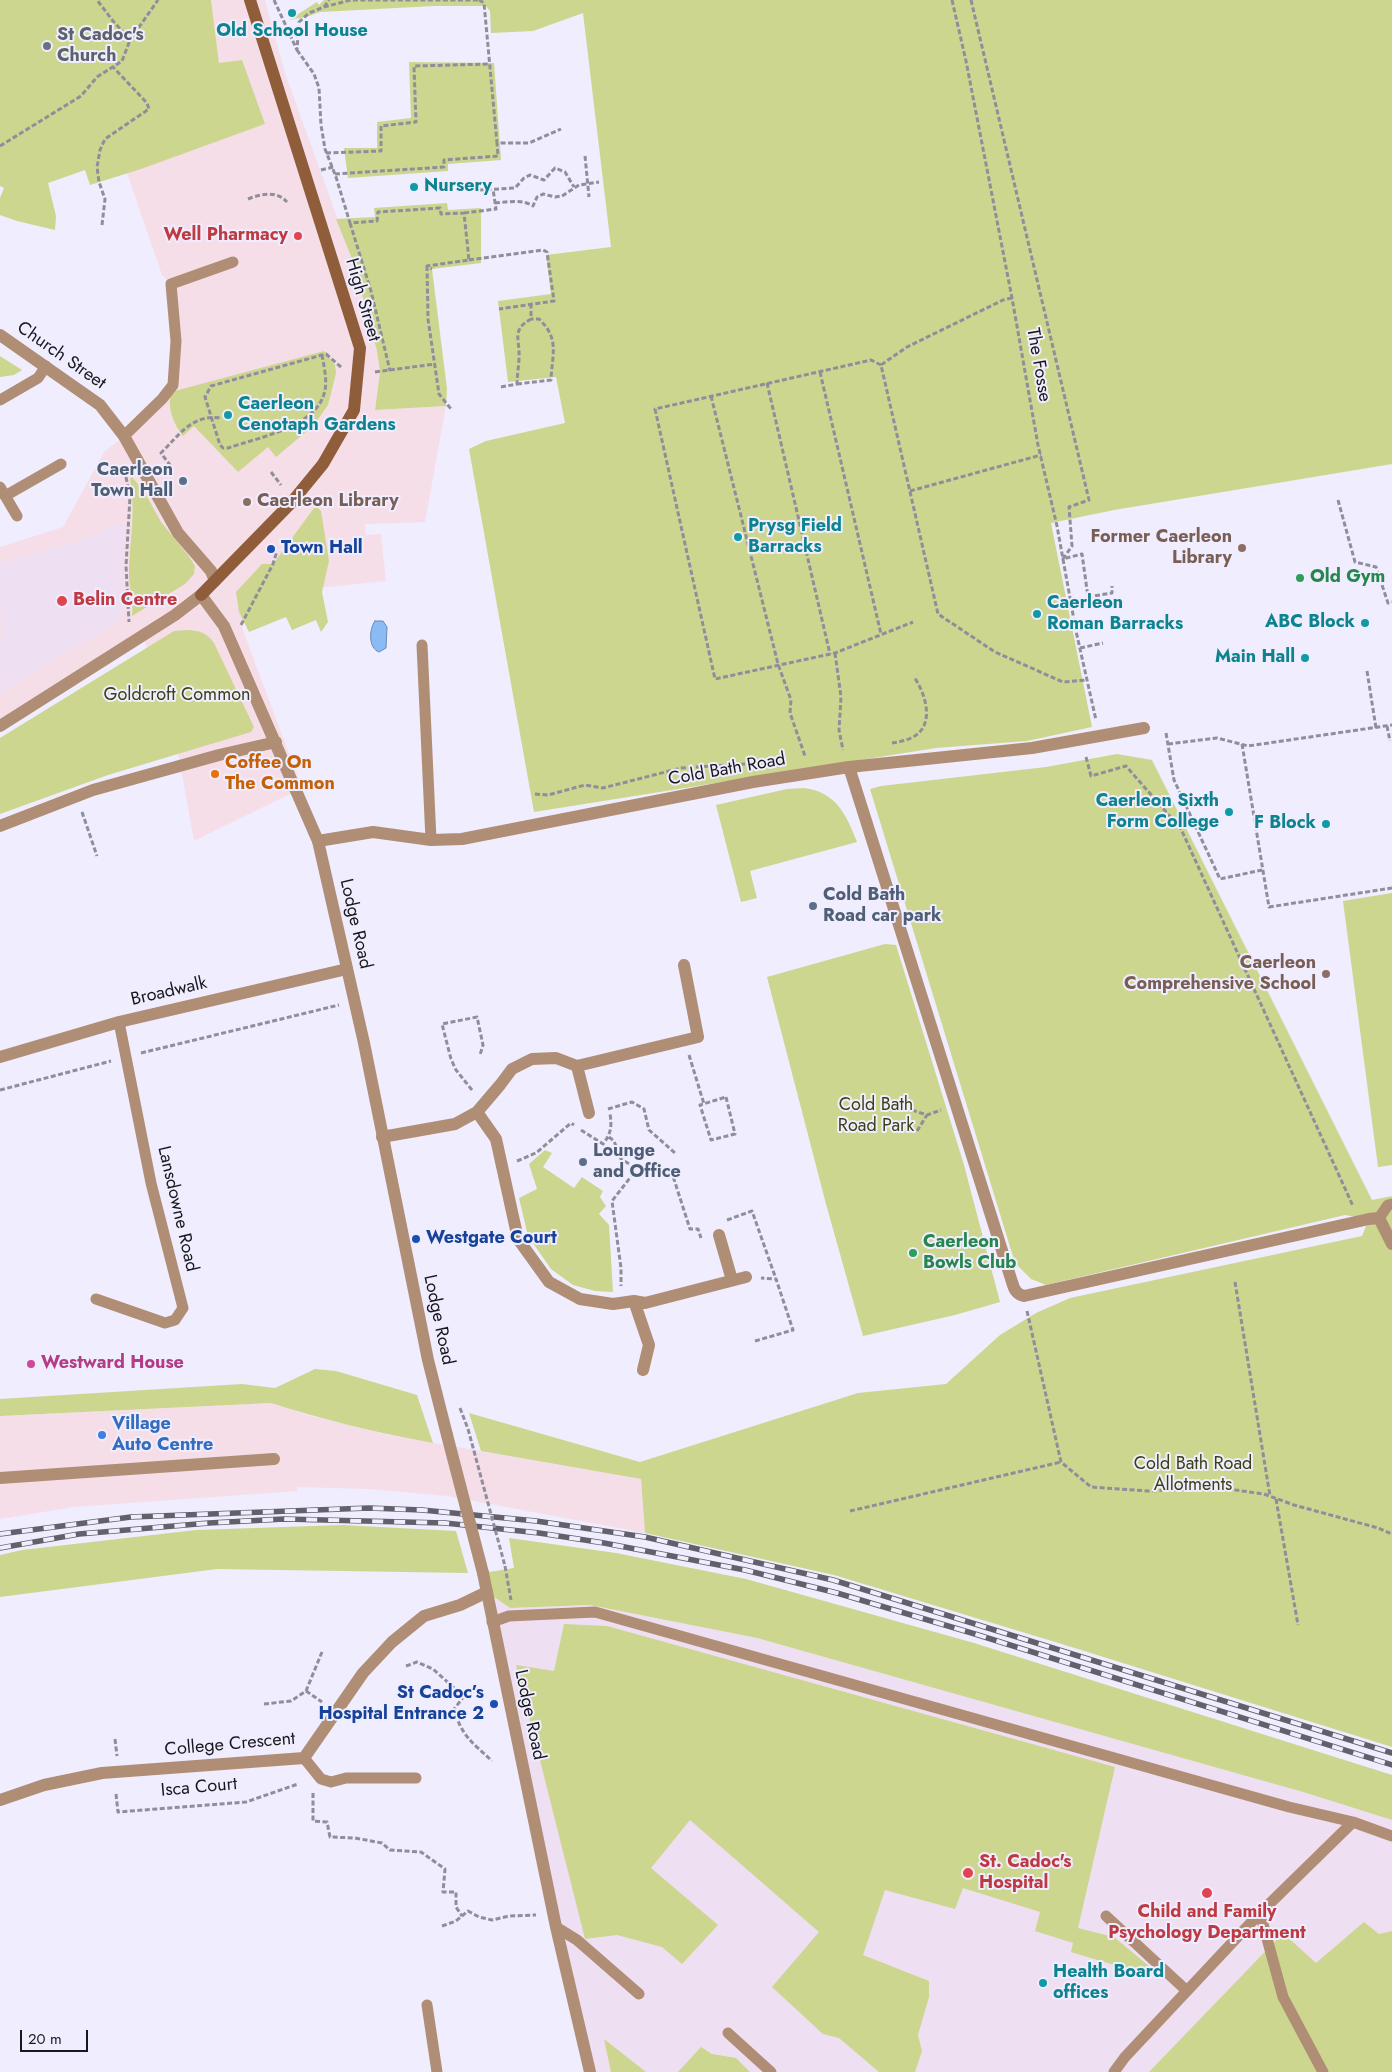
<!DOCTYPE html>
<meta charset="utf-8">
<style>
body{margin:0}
#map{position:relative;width:1392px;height:2072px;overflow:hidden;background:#efedfe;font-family:Jost,sans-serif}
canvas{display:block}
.scale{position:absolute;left:20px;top:2030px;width:68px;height:22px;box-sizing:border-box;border:2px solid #18171d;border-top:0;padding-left:6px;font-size:15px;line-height:18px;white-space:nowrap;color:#18171d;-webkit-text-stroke:4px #efedfe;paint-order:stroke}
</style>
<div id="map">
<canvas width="1392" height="2072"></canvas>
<div class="scale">20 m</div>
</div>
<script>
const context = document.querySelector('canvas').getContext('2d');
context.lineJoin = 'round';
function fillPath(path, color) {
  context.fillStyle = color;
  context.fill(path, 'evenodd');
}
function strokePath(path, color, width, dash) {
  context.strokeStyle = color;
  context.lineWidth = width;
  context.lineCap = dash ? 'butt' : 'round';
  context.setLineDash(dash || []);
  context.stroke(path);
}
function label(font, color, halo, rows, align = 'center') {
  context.font = font + ' Jost,sans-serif';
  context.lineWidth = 4;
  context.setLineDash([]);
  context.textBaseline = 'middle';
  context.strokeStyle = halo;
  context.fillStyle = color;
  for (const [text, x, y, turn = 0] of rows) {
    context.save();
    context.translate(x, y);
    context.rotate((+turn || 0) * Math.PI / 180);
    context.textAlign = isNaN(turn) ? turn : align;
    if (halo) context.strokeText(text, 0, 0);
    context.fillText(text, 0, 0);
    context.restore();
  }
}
const commercial = new Path2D(`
 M211 0H265L285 73 353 261 365 302 377 351 380 372 375 410 446 406 425 522 365 524 366 535 381 534 386 581 307 589 277 601 241 625 302 788 194 841 179 758 144 639 0 720V547L63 527 104 452 124 436 173 385 171 284 162 275 127 173 265 124 219 64Z
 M271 1403 311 1416 389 1435 641 1479 645 1533 447 1496 367 1489 298 1487 297 1491 74 1507 0 1519V1416Z`);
const medical = new Path2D(`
 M124 520 125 534 122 562 124 592 123 615 120 620 0 693V633H4L0 611V563L88 538Z
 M487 1592 510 1608 590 1605 757 1638 1303 1792 1392 1820V2072H590Z`);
const green = new Path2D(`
 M0 0H211L219 63 242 60 265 124 141 169 90 185 85 170 48 183 56 216 55 230 17 221 0 215V198L4 188 0 186Z
 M324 0H1392V464L1114 510 1051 523 1092 727 1027 741 936 748 534 812 469 449 486 441 565 423 556 377 508 382 498 301 551 294 546 255 611 247 583 13 533 31 491 33 490 11 486 6H434L320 12 306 17 289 20 317 2 319 5Z
 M409 62 494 63 501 160 448 164V171L348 178 344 148H377V122L411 118Z
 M447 203 448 210 481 208V263L432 269 447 389 446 406 375 410 380 372 377 351 353 261 336 219 375 217 374 208Z
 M324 351 335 365 336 373 328 405 314 425 276 457 268 447 238 472 194 426 183 436C173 423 167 408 171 392Z
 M0 356 22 370 14 375 0 377Z
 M132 477 144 491 161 522 188 555 195 566 194 574 185 584 132 616C134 600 128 585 129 569 130 540 136 508 130 479Z
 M314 508H318L321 511 329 561 322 592 328 622 321 632 316 620 292 630 286 617 249 632 239 612 236 592 262 564H273Z
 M187 630C199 630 207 633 214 643L254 727 251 732 108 775 0 814V738L174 631Z
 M1117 754 1152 760 1372 1200 1392 1196V1747L1065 1645 834 1575 645 1533 641 1479 481 1451 469 1413 640 1462 858 1393 946 1384 1000 1335 1036 1313 1070 1298 1362 1236 1369 1219 1345 1215 1046 1285 1031 1279 1015 1263 870 789 881 786 1046 767Z
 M804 788C836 792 846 814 857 842L750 871 757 898 741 902 716 805 787 789Z
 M1392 893V1165L1378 1167 1343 901Z
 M885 944 896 945 964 1165 1000 1302 955 1315 863 1336 826 1204 767 977Z
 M545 1150 552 1153 543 1167 574 1188 582 1177 603 1191 600 1197 606 1206 599 1214 609 1225 613 1292 595 1291 573 1285 551 1269 528 1236 519 1198 537 1189 529 1164Z
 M315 1369 336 1371 417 1395 433 1443C378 1433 324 1420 271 1403L0 1416V1399L242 1384 275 1388Z
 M342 1525 456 1531 468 1573 217 1569 0 1597V1555L22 1550 196 1530Z
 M509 1538 616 1553 746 1579 974 1643 1392 1775V1820L1303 1792 757 1638 590 1605 510 1608 487 1592 483 1573 514 1568Z
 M564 1624 607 1626 1115 1767 1078 1928 1114 1937 1156 1972 1134 1971 1071 1952 1073 1943 1035 1931 1040 1912 963 1888 955 1909 885 1890 863 1955 929 1981V1997L918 2035 922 2051 915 2072H879L839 2038 823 2034 772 1987 819 1932 690 1820 651 1868 718 1925 682 1964 662 1947 617 1935 585 1939 516 1665 554 1671Z
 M1364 1922 1379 1934 1392 1931V2072H1149L1283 1933 1316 1963Z
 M604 2039 646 2072H611Z
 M701 2047 712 2054 736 2058 750 2072H678Z`);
const water = new Path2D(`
 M375 621H383L387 627 386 648 379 652C368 648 369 629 375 621Z`);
const path = new Path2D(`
 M274 0 297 50 299 22 309 13 324 7 351 0H480
 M479 0 484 3 497 143H529L561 129
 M952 0 966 61 1012 298 1038 445 1057 526 1076 631 1096 720
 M971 0 1089 500 1069 507 1072 546 1063 559 1082 554 1088 597 1112 593V586
 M324 7 329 0
 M130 40 158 0
 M297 50 314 74 319 88 321 125 325 149 336 177 350 223 377 221 378 212 440 208 441 214 464 213 469 260 427 266 432 269
 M0 146 81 96 97 77 122 61 130 40 113 21 97 0
 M326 153 381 151V126L416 122 414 66 490 64
 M585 156 589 197
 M321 170 333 167
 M335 174 444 167V160L498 156 497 143
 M479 190 515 188 524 178 530 175 544 180 555 168 565 172 574 187
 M248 199C261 194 276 190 287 202
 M495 203C508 202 523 199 533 206L537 197 543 194 555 197 562 196 579 185 599 182
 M464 213 496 209 493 189
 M350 223 371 291 390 371
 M102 225 105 199 99 182 97 167 100 150 105 139 149 109 147 103 113 67
 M469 260 543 250 547 252 554 301 499 309
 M427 266 428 319 439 394 451 409
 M1012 298 1003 300 907 347 881 365 938 614 995 652 1063 682 1086 680
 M322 355C324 367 328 382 324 394 315 427 257 438 228 448H223L220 445 205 397 211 386 322 355 326 354 341 367
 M881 365 871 360 655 409 715 679 835 653 913 622
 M375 372 435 364
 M820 372 881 634
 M767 383 830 654
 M517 384 551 380C552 354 560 339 539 319H531
 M501 387 517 384C517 375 519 366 519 357 520 339 511 330 531 319V304
 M711 396 778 664 791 700 790 713 805 756
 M164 471 170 465 161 453C180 434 192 414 222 418
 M271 472 281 485
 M126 477 130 497 126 566 129 622
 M910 491 1041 455
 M1338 500 1355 562 1376 567 1388 603 1392 602
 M241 625 273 564 277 551
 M1080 648 1103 643
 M835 653 841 697 839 730 843 750
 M1367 671 1376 728
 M1387 726 1390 741
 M1166 733 1174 780 1220 879 1262 870
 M892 743C898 742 905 741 911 738 936 727 926 694 914 677
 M1168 744 1217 738 1248 746 1392 725
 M1242 744 1269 907 1392 888
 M1086 757 1091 776 1126 766 1181 829 1353 1206
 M535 794 548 795 585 785 603 788 681 768 745 764
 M82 812 97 856
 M141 1053 339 1005
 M689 1055 704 1104
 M0 1090 111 1061
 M472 1090 456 1070 451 1059 442 1024 477 1017 483 1045 480 1055
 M726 1097 735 1134 711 1140 700 1105Z
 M608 1109 632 1102 644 1109 649 1130 675 1153
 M912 1110 927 1115 941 1110
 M581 1130 603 1144C611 1134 612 1126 610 1114
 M917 1131 927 1115
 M609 1137 614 1141 621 1159 631 1165 633 1174 612 1201 621 1268V1286
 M517 1161 536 1153 571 1123 574 1125
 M671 1170 690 1229H698L701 1238
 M727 1220 752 1211 776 1279
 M1235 1282 1270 1496
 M1027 1311 1061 1462 1091 1487 1148 1491 1221 1488 1264 1494 1294 1505 1378 1528 1392 1534
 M755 1341 793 1330 776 1279 761 1278
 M460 1408 468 1429
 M1276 1499 1298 1625
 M850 1511 1061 1462
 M505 1566 511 1600
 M406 1666 417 1662 433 1669 461 1694 462 1699 454 1709C462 1737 472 1742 492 1761
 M306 1691 322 1702
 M264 1704 291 1701 306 1691 322 1652
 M115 1739 117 1756
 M313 1793V1821L327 1822 330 1837 355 1838 382 1843 390 1850 421 1852 445 1869 443 1892H456V1907L462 1916
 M116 1794 118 1812 246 1802 298 1784
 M442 1926 456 1921 468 1911 479 1917 492 1920 509 1916 536 1915`);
const service = new Path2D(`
 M0 400 38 378 46 366
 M124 436 162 399 173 385 176 341 171 284 233 262
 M0 487 17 516
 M5 496 61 464
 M422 645 431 840
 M1379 1218 1388 1205 1392 1204
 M96 1299 165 1323 175 1320 183 1308 151 1183 119 1022
 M492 1622 509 1616 595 1612 1289 1807 1353 1822
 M304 1758 321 1779 331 1782 346 1778H416
 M1260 1913 1283 1997 1323 2072
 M1106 1916 1187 1991
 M556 1927 577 1940 639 1994
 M427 2005 437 2072
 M728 2033 771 2072
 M1114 2072 1125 2057 1260 1913 1353 1822 1392 1836`);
const minor = new Path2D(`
 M0 335 100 405 124 436 178 533 211 571 215 581
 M849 767 1012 1282C1014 1289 1016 1294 1024 1296L1369 1219 1379 1218 1392 1244
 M0 826 93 790 219 755 276 742
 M318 841 373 832 431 840 462 839 753 782 849 767 1032 748 1144 728
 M0 1057 119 1022 347 969
 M577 1066 589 1113
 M477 1112 500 1085 512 1069 532 1059 556 1058 577 1066 698 1037 684 965
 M382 1137 455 1124 477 1112 496 1139 518 1239 549 1282 580 1299 613 1304 634 1301 645 1303 746 1277
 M719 1235 732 1280
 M634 1301 649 1345 643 1370
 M0 1478 274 1459
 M0 1800 44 1785 102 1773 304 1758 363 1673 392 1642 424 1616 460 1605 487 1592`);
const tertiary = new Path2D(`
 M0 726 175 615 201 595 224 626 318 841 364 1043 428 1360 447 1435
 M483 1573 556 1927 590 2072`);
const secondary = new Path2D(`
 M201 595 291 503 323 464 354 410 360 348 250 0`);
const rail = new Path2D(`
 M0 1534 131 1517 369 1508 422 1510 536 1521 645 1537 833 1580 1392 1753
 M0 1548 79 1534 209 1523 284 1519 445 1523 539 1533 604 1543 745 1570 837 1593 975 1634 1392 1765`);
const pathBridge = new Path2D(`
 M468 1429 505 1566`);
const tertiaryBridge = new Path2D(`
 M447 1435 483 1573`);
const markers = [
 [292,13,5,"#0f9aa8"],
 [47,46,5,"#6b7280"],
 [414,187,5,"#0f9aa8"],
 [298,236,5,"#e0444e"],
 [228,415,5,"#0f9aa8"],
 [183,481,5,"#5c6f8a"],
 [247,502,5,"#8d6e63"],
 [738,537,5,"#0f9aa8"],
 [1242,548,5,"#8d6e63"],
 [271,549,5,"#1a4fb4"],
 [1300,578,5,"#2e9e5b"],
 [62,601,6,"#e0444e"],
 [1037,614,5,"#0f9aa8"],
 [1365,623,5,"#0f9aa8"],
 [1305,658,5,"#0f9aa8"],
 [215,774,5,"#e8710a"],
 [1229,812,5,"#0f9aa8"],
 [1326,824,5,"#0f9aa8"],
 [813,906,5,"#5c6f8a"],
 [1326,974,5,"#8d6e63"],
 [583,1162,5,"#5c6f8a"],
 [416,1239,5,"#1a4fb4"],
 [913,1253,5,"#2e9e5b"],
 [31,1364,5,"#d1479c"],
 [102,1435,5,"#3f7fe0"],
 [494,1704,5,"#1a4fb4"],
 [968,1873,6,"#e0444e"],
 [1207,1893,6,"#e0444e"],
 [1043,1983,5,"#0f9aa8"]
];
const cultureNames = [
 ["Old School House",292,32,"center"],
 ["Nursery",424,187],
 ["Caerleon",238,405],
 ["Cenotaph Gardens",238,426],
 ["Prysg Field",748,527],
 ["Barracks",748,548],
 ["Caerleon",1047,604],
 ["Roman Barracks",1047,625],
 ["ABC Block",1355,623,"right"],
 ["Main Hall",1295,658,"right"],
 ["Caerleon Sixth",1219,802,"right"],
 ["Form College",1219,823,"right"],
 ["F Block",1316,824,"right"],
 ["Health Board",1053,1973],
 ["offices",1053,1994]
];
const worshipNames = [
 ["St Cadoc's",57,36],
 ["Church",57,57]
];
const healthNames = [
 ["Well Pharmacy",288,236,"right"],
 ["Belin Centre",73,601],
 ["St. Cadoc's",979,1863],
 ["Hospital",979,1884],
 ["Child and Family",1207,1913,"center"],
 ["Psychology Department",1207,1934,"center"]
];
const streetNames = [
 ["High Street",362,300,74],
 ["Church Street",61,356,35],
 ["The Fosse",1038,365,80],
 ["Cold Bath Road",727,770,-10],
 ["Lodge Road",355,924,77],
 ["Broadwalk",169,992,-13],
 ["Lansdowne Road",177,1209,77],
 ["Lodge Road",438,1320,78],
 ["Lodge Road",529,1715,78],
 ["College Crescent",230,1745,-5],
 ["Isca Court",199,1788,-5]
];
const serviceNames = [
 ["Caerleon",173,471,"right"],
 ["Town Hall",173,492,"right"],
 ["Cold Bath",823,896],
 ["Road car park",823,917],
 ["Lounge",593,1152],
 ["and Office",593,1173]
];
const educationNames = [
 ["Caerleon Library",257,502,"left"],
 ["Former Caerleon",1232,538],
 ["Library",1232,559],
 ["Caerleon",1316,964],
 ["Comprehensive School",1316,985]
];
const transitNames = [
 ["Town Hall",281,549],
 ["Westgate Court",426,1239],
 ["St Cadoc’s",484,1694,"right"],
 ["Hospital Entrance 2",484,1715,"right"]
];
const leisureNames = [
 ["Old Gym",1310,578],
 ["Caerleon",923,1243],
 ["Bowls Club",923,1264]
];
const parkNames = [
 ["Goldcroft Common",177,696],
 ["Cold Bath",876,1106],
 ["Road Park",876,1127],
 ["Cold Bath Road",1193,1465],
 ["Allotments",1193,1486]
];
const foodNames = [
 ["Coffee On",225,764],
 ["The Common",225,785]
];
const hotelNames = [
 ["Westward House",41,1364]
];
const shopNames = [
 ["Village",112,1425],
 ["Auto Centre",112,1446]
];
fillPath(commercial, '#f6dee9');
fillPath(medical, '#efdff2');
fillPath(green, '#ccd68f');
fillPath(water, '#8bbbf5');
strokePath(water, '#688ab4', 1);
strokePath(path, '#8f8e9a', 3, [5, 2.5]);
strokePath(service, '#b08d75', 11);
strokePath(minor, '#b08d75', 12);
strokePath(tertiary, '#b08d75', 12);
strokePath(secondary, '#8f5d39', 12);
strokePath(rail, '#62616b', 5.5);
strokePath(rail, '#efedfe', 4, [11]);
strokePath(pathBridge, '#8f8e9a', 3, [5, 2.5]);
strokePath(tertiaryBridge, '#b08d75', 12);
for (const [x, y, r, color] of markers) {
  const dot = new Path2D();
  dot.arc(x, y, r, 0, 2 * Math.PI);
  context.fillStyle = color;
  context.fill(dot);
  strokePath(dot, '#efedfe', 2);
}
label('bold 18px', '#0d838f', '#efedfe', cultureNames, 'left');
label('bold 18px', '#5b616d', '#efedfe', worshipNames, 'left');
label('bold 18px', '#be3a42', '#efedfe', healthNames, 'left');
label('18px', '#18171d', '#efedfe', streetNames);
label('bold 18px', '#4e5e75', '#efedfe', serviceNames, 'left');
label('bold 18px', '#785e54', '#efedfe', educationNames, 'right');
label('bold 18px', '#164399', '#efedfe', transitNames, 'left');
label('bold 18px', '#27864d', '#efedfe', leisureNames, 'left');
label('18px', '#3b3f16', '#efedfe', parkNames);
label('bold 18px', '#c56008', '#efedfe', foodNames, 'left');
label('bold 18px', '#b23c85', '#efedfe', hotelNames, 'left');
label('bold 18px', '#366cbe', '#efedfe', shopNames, 'left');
</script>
